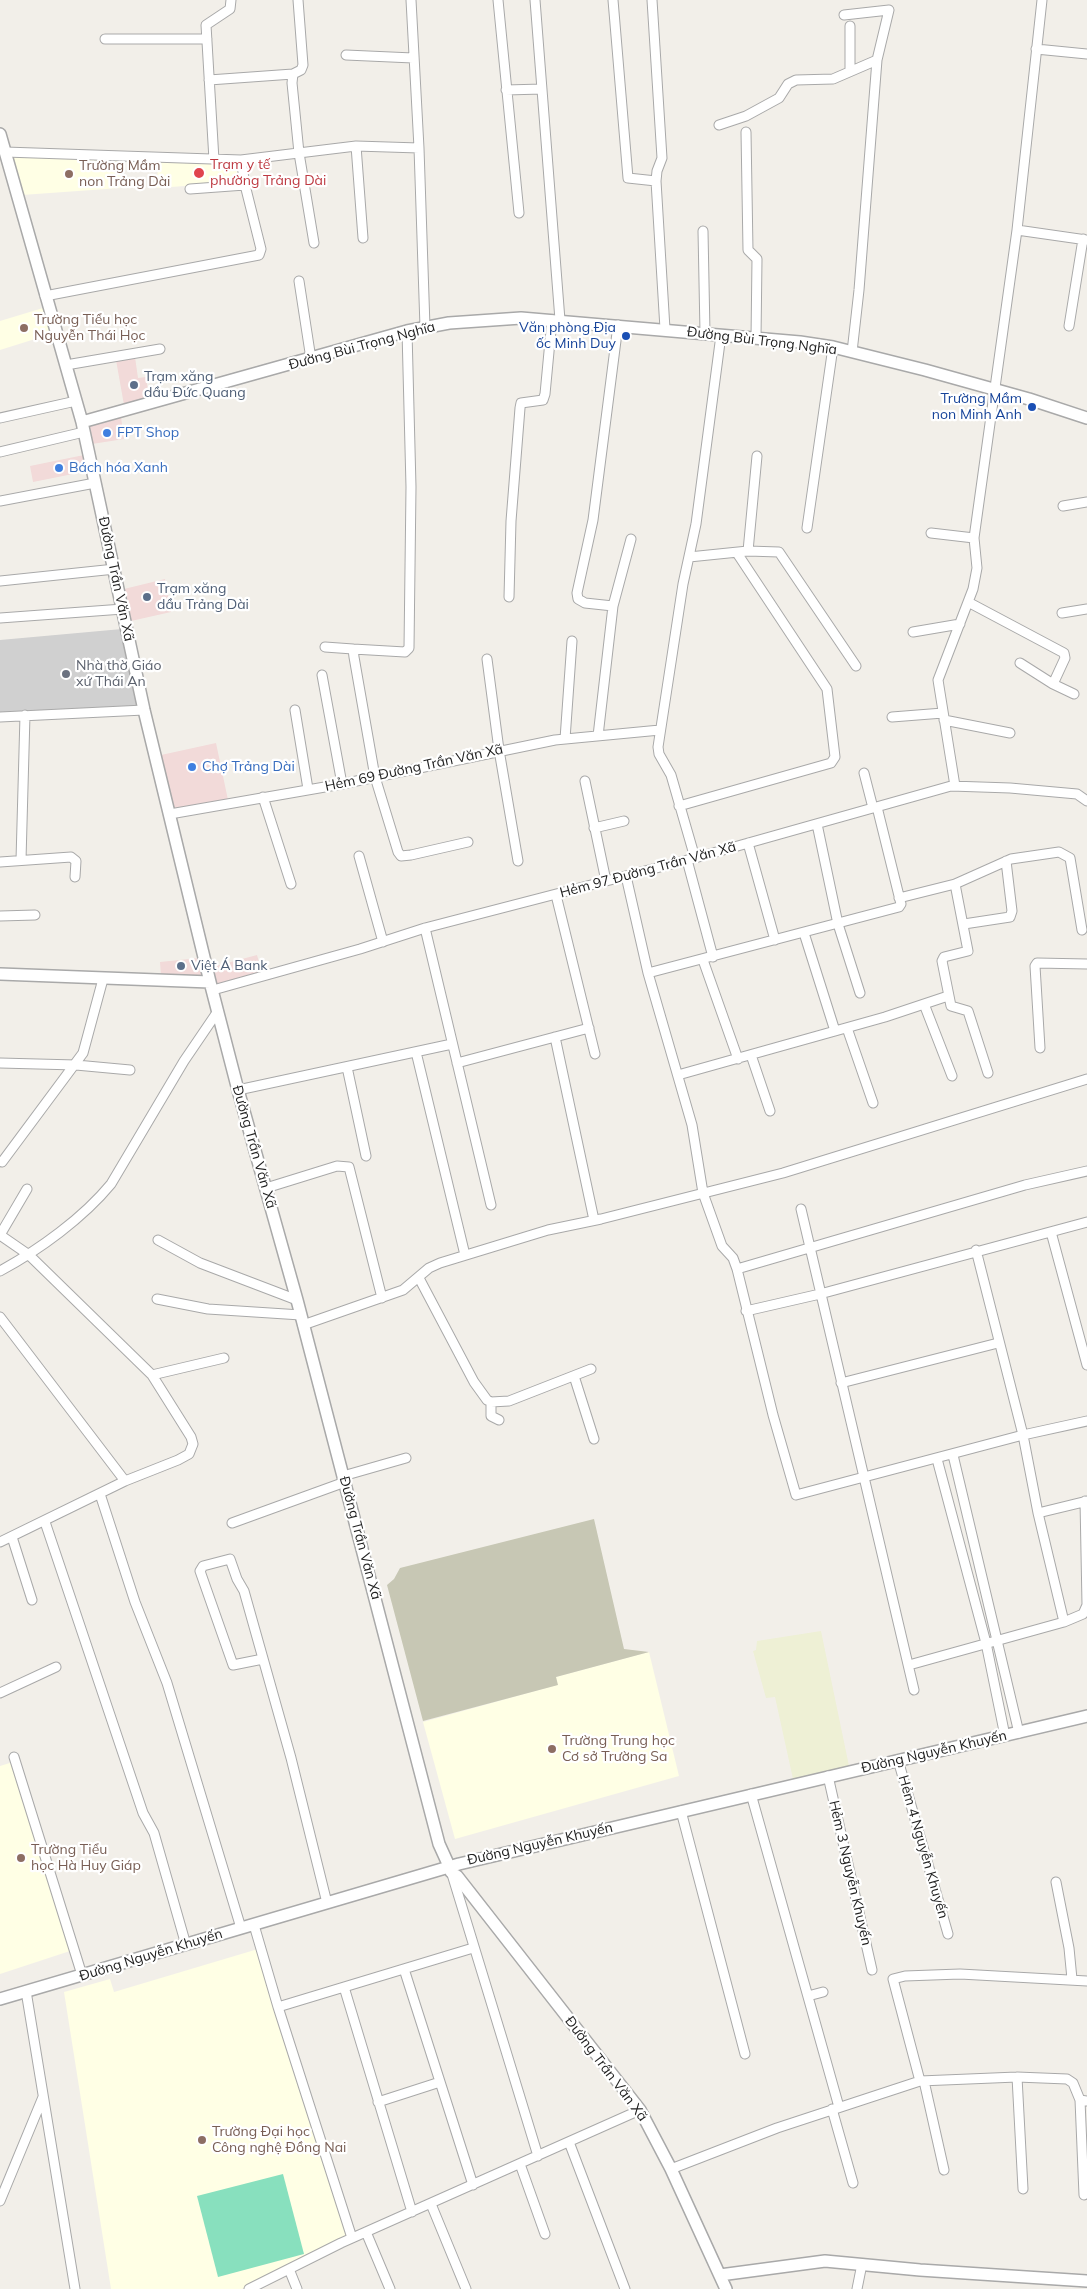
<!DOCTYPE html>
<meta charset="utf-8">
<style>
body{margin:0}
canvas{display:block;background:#f2efe9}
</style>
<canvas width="1087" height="2289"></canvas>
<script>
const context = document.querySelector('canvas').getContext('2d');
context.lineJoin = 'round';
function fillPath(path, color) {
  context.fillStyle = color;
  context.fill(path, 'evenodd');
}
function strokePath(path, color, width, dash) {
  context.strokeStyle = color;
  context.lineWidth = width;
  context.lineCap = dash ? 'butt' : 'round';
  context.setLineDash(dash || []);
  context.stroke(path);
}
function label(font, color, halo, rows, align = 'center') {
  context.font = font + ' Mulish,sans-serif';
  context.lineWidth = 4.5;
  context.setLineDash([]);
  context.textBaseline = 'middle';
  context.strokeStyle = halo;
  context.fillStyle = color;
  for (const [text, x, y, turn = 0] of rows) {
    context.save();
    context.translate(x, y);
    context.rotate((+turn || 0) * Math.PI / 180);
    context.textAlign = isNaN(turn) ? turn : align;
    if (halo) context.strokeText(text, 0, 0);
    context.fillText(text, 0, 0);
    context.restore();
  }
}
const commercial = new Path2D(`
 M135 357 138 378 146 377 149 398 124 405 116 360Z
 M121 417 124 439 92 444 89 426Z
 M84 455 88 471 33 482 30 466Z
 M165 579 171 612 131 621 124 589Z
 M216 743 228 800 174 810 161 755Z
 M257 955 262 973 217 986 212 967Z
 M199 958 204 977 161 976 160 962Z`);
const education = new Path2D(`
 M11 155 122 160 120 188 22 195Z
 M158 161 238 163 241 182 157 188Z
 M43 308 51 334 0 350V321Z
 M649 1652 679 1776 455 1839 423 1722 557 1685 556 1677Z
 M13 1762 70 1951 0 1974V1766Z
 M258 1949 348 2236 242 2289H111L64 1992 110 1979 114 1992Z`);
const religious = new Path2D(`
 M122 629 138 707 0 715V640Z`);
const construction = new Path2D(`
 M594 1519 624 1649 649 1652 556 1677 558 1685 423 1721 387 1585 394 1579 400 1568Z`);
const farmland = new Path2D(`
 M821 1631 849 1766 793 1779 775 1697 766 1698 753 1651 756 1650 757 1641Z`);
const pitch = new Path2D(`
 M283 2174 304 2254 218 2277 197 2196Z`);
const minor = new Path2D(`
 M298 0 303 65 301 70 293 74 292 83 299 153 314 243
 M411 0 419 148 425 327
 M498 0 519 213
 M535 0 560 320
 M613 0 628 178 656 181 665 329
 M652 0 662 158 657 171 656 181
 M844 15 889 10 877 60 859 290 852 352
 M105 39H207
 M1036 49 1087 54
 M346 55 413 58
 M850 70V26
 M209 80 293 74
 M506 90 542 89
 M719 125 746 116 779 98 788 84 796 80 833 79 877 60
 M746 132 748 250 757 259 756 338
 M356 146 363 238
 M5 152 241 160 356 146 419 148
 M214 160 206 25 230 9 231 0
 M190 189 245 185
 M1017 230 1087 240
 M703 231 705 333
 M299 281 311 359
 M45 296 259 255 261 249 245 185 241 160
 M1069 326 1083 239
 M407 331 411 487 409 648 405 652 353 649 354 657 375 777 398 852 401 856 411 855 468 842
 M66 365 160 349
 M0 418 76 401
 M0 452 84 432
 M0 501 95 483
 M1063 506 1087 502
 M807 528 833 347
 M931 533 974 538
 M748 551 757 456
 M689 557 748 551 779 552 856 666
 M0 581 115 569
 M509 597 511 521 520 408 521 403 543 400 545 394 552 320
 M968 602 1064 653 1065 658 1053 684
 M613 606 631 539
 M1062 613 1087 609
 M0 618 123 609
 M913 632 960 624
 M325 647 353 649
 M487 659 499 750 518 861
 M1020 663 1053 684 1074 694
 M322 675 342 784
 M295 710 308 789
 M0 717 144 710
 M892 717 943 713
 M944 720 1010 733
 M598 736 613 606 585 603 578 599 577 593 593 520 618 325
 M565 739 572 641
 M864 773 873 808
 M585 781 606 881
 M955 786 938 680 973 589 977 568 974 538 1017 230 1042 0
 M263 797 291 884
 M679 806 831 763 835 757 827 689 737 553
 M170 814 342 784 555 740 660 730
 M817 824 838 924 860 993
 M594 828 624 821
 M748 843 775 940
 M359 856 383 942
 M695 858 671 775 659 754 658 747 683 584 696 524 721 335
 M21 860 25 715
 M687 860 713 957
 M0 862 71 857 76 861 75 877
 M626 876 648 973 692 1125 703 1193 722 1246 733 1258 737 1269 773 1415 796 1495 1023 1435 1087 1421
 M955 884 968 951 944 957 942 961 951 1006 968 1011 988 1073
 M556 895 595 1054
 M899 898 955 884 1011 859 1059 852 1070 858 1082 930
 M0 916 35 915
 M964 924 1010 917 1012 911 1006 861
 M425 928 491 1205
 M804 933 835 1031
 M703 960 738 1059
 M648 973 899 907 901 904 877 807
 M213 990 360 949 425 928 695 858 951 786 1010 788 1077 794 1087 801
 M924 1004 952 1076
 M847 1028 873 1103
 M555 1037 594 1220
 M1040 1048 1035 966 1037 963 1087 964
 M416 1052 465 1255
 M751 1055 770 1111
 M0 1063 76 1065 130 1070
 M457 1063 589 1028
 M347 1067 366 1156
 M678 1075 885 1017 948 996
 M238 1090 452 1044
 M2 1162 83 1053 103 979
 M266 1188 337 1166 349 1167 382 1298
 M801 1209 914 1690
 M1051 1232 1087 1365
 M0 1235 29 1255 152 1375 191 1437 193 1444 189 1454 178 1460 125 1481 0 1542
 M0 1235 27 1189
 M158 1240 200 1263 297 1300
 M976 1250 1023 1435 1038 1513 1064 1622
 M737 1269 1025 1185 1087 1171
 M0 1271C39 1250 83 1218 111 1184L184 1061 218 1011
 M419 1278 474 1382 487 1400 491 1402 509 1401 591 1369
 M157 1299 208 1309 301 1315
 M746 1311 820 1294 1087 1222
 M0 1317 125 1481
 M303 1325 403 1290 429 1268 440 1263 548 1230 601 1219 783 1173 1087 1079
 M152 1375 224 1358
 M574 1376 594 1439
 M841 1383 998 1343
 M491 1402V1416L499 1420
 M953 1455 1019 1733
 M937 1459 986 1643 1005 1736
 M343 1476 406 1458
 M100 1494 135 1602 167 1683 241 1928
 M1038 1513 1087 1501
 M45 1522 143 1813 154 1833 186 1945
 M232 1523 345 1482
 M12 1537 32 1600
 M263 1659 233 1665 200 1571 203 1566 230 1559 237 1579 244 1591 291 1758 327 1903
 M909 1665 1064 1622 1083 1614 1087 1605 1085 1501
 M0 1693 56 1667
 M14 1757 82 1975
 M898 1760 948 1934
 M828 1776 872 1970
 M751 1794 839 2107
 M681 1811 745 2054
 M451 1871 538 2156
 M1056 1882 1069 1948 1072 1979
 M254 1925 278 2007 352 2238
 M404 1969 473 2185
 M344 1987 412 2212
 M26 1991 75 2289
 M808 1996 823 1992
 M278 2007 473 1948
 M1017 2077 1023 2189
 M920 2081 893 1979 905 1976 960 1974 1087 1981
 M924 2081 944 2170
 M1080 2100 1084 2195
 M378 2102 440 2082
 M832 2109 853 2183
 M569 2142 625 2289
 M520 2164 545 2234
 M671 2169 777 2128 920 2081 1017 2077 1067 2079 1073 2083 1080 2100 1087 2101
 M0 2201 43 2097
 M431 2204 466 2289
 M366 2232 390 2289
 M289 2269 297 2289
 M249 2289 341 2243 640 2110
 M857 2289 862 2264`);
const tertiary = new Path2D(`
 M0 134 82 422 144 710 210 982 238 1090 297 1300 439 1844 449 1866
 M82 422 407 331 449 323 521 318 800 342 833 347 925 370 1029 399 1087 418
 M0 974 210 982
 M451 1872 457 1876 640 2110 671 2169 726 2289
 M0 1999 459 1864 1087 1716
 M720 2275 825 2261 920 2270 1087 2281`);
const markers = [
 [199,173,6,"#e0444e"],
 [69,174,5,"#8d6e63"],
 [24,328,5,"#8d6e63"],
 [626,336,5,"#1a4fb4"],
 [134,385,5,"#5c6f8a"],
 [1032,407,5,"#1a4fb4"],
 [107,433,5,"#3f7fe0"],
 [59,468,5,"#3f7fe0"],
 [147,597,5,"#5c6f8a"],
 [66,674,5,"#6b7280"],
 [192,767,5,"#3f7fe0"],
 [181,966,5,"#5c6f8a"],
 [552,1749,5,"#8d6e63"],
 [21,1858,5,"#8d6e63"],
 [202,2140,5,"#8d6e63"]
];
const healthNames = [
 ["Trạm y tế",210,165],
 ["phường Trảng Dài",210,181]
];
const educationNames = [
 ["Trường Mầm",79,166],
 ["non Trảng Dài",79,182],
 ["Trường Tiểu học",34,320],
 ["Nguyễn Thái Học",34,336],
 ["Trường Trung học",562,1741],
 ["Cơ sở Trường Sa",562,1757],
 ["Trường Tiểu",31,1850],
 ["học Hà Huy Giáp",31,1866],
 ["Trường Đại học",212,2132],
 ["Công nghệ Đồng Nai",212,2148]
];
const transitNames = [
 ["Văn phòng Địa",616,328],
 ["ốc Minh Duy",616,344],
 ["Trường Mầm",1022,399],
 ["non Minh Anh",1022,415]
];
const streetNames = [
 ["Đường Bùi Trọng Nghĩa",762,341,7],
 ["Đường Bùi Trọng Nghĩa",362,346,-15],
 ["Đường Trần Văn Xã",116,579,78],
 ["Hẻm 69 Đường Trần Văn Xã",414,768,-12],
 ["Hẻm 97 Đường Trần Văn Xã",648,870,-15],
 ["Đường Trần Văn Xã",254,1147,74],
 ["Đường Trần Văn Xã",360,1538,75],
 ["Đường Nguyễn Khuyến",934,1752,-13],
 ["Đường Nguyễn Khuyến",540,1844,-13],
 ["Hẻm 4 Nguyễn Khuyến",923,1847,74],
 ["Hẻm 3 Nguyễn Khuyến",850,1873,77],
 ["Đường Nguyễn Khuyến",151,1955,-17],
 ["Đường Trần Văn Xã",606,2069,53]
];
const serviceNames = [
 ["Trạm xăng",144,377],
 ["dầu Đức Quang",144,393],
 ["Trạm xăng",157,589],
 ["dầu Trảng Dài",157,605],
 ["Việt Á Bank",191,966]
];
const shopNames = [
 ["FPT Shop",117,433],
 ["Bách hóa Xanh",69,468],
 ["Chợ Trảng Dài",202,767]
];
const worshipNames = [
 ["Nhà thờ Giáo",76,666],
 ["xứ Thái An",76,682]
];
fillPath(commercial, '#f2dad9');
fillPath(education, '#ffffe5');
fillPath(religious, '#d0d0d0');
fillPath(construction, '#c7c7b4');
fillPath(farmland, '#eef0d5');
fillPath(pitch, '#88e0be');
strokePath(minor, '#a9a9a9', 11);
strokePath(tertiary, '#a9a9a9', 14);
strokePath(minor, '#fff', 9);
strokePath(tertiary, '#fff', 11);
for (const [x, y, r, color] of markers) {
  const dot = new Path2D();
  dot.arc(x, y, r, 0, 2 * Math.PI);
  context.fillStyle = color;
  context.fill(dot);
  strokePath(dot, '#fff', 2);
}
label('14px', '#be3a42', '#fff', healthNames, 'left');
label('14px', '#785e54', '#fff', educationNames, 'left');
label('14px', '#164399', '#fff', transitNames, 'right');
label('14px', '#222', '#fff', streetNames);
label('14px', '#4e5e75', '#fff', serviceNames, 'left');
label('14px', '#366cbe', '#fff', shopNames, 'left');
label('14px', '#5b616d', '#fff', worshipNames, 'left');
</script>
